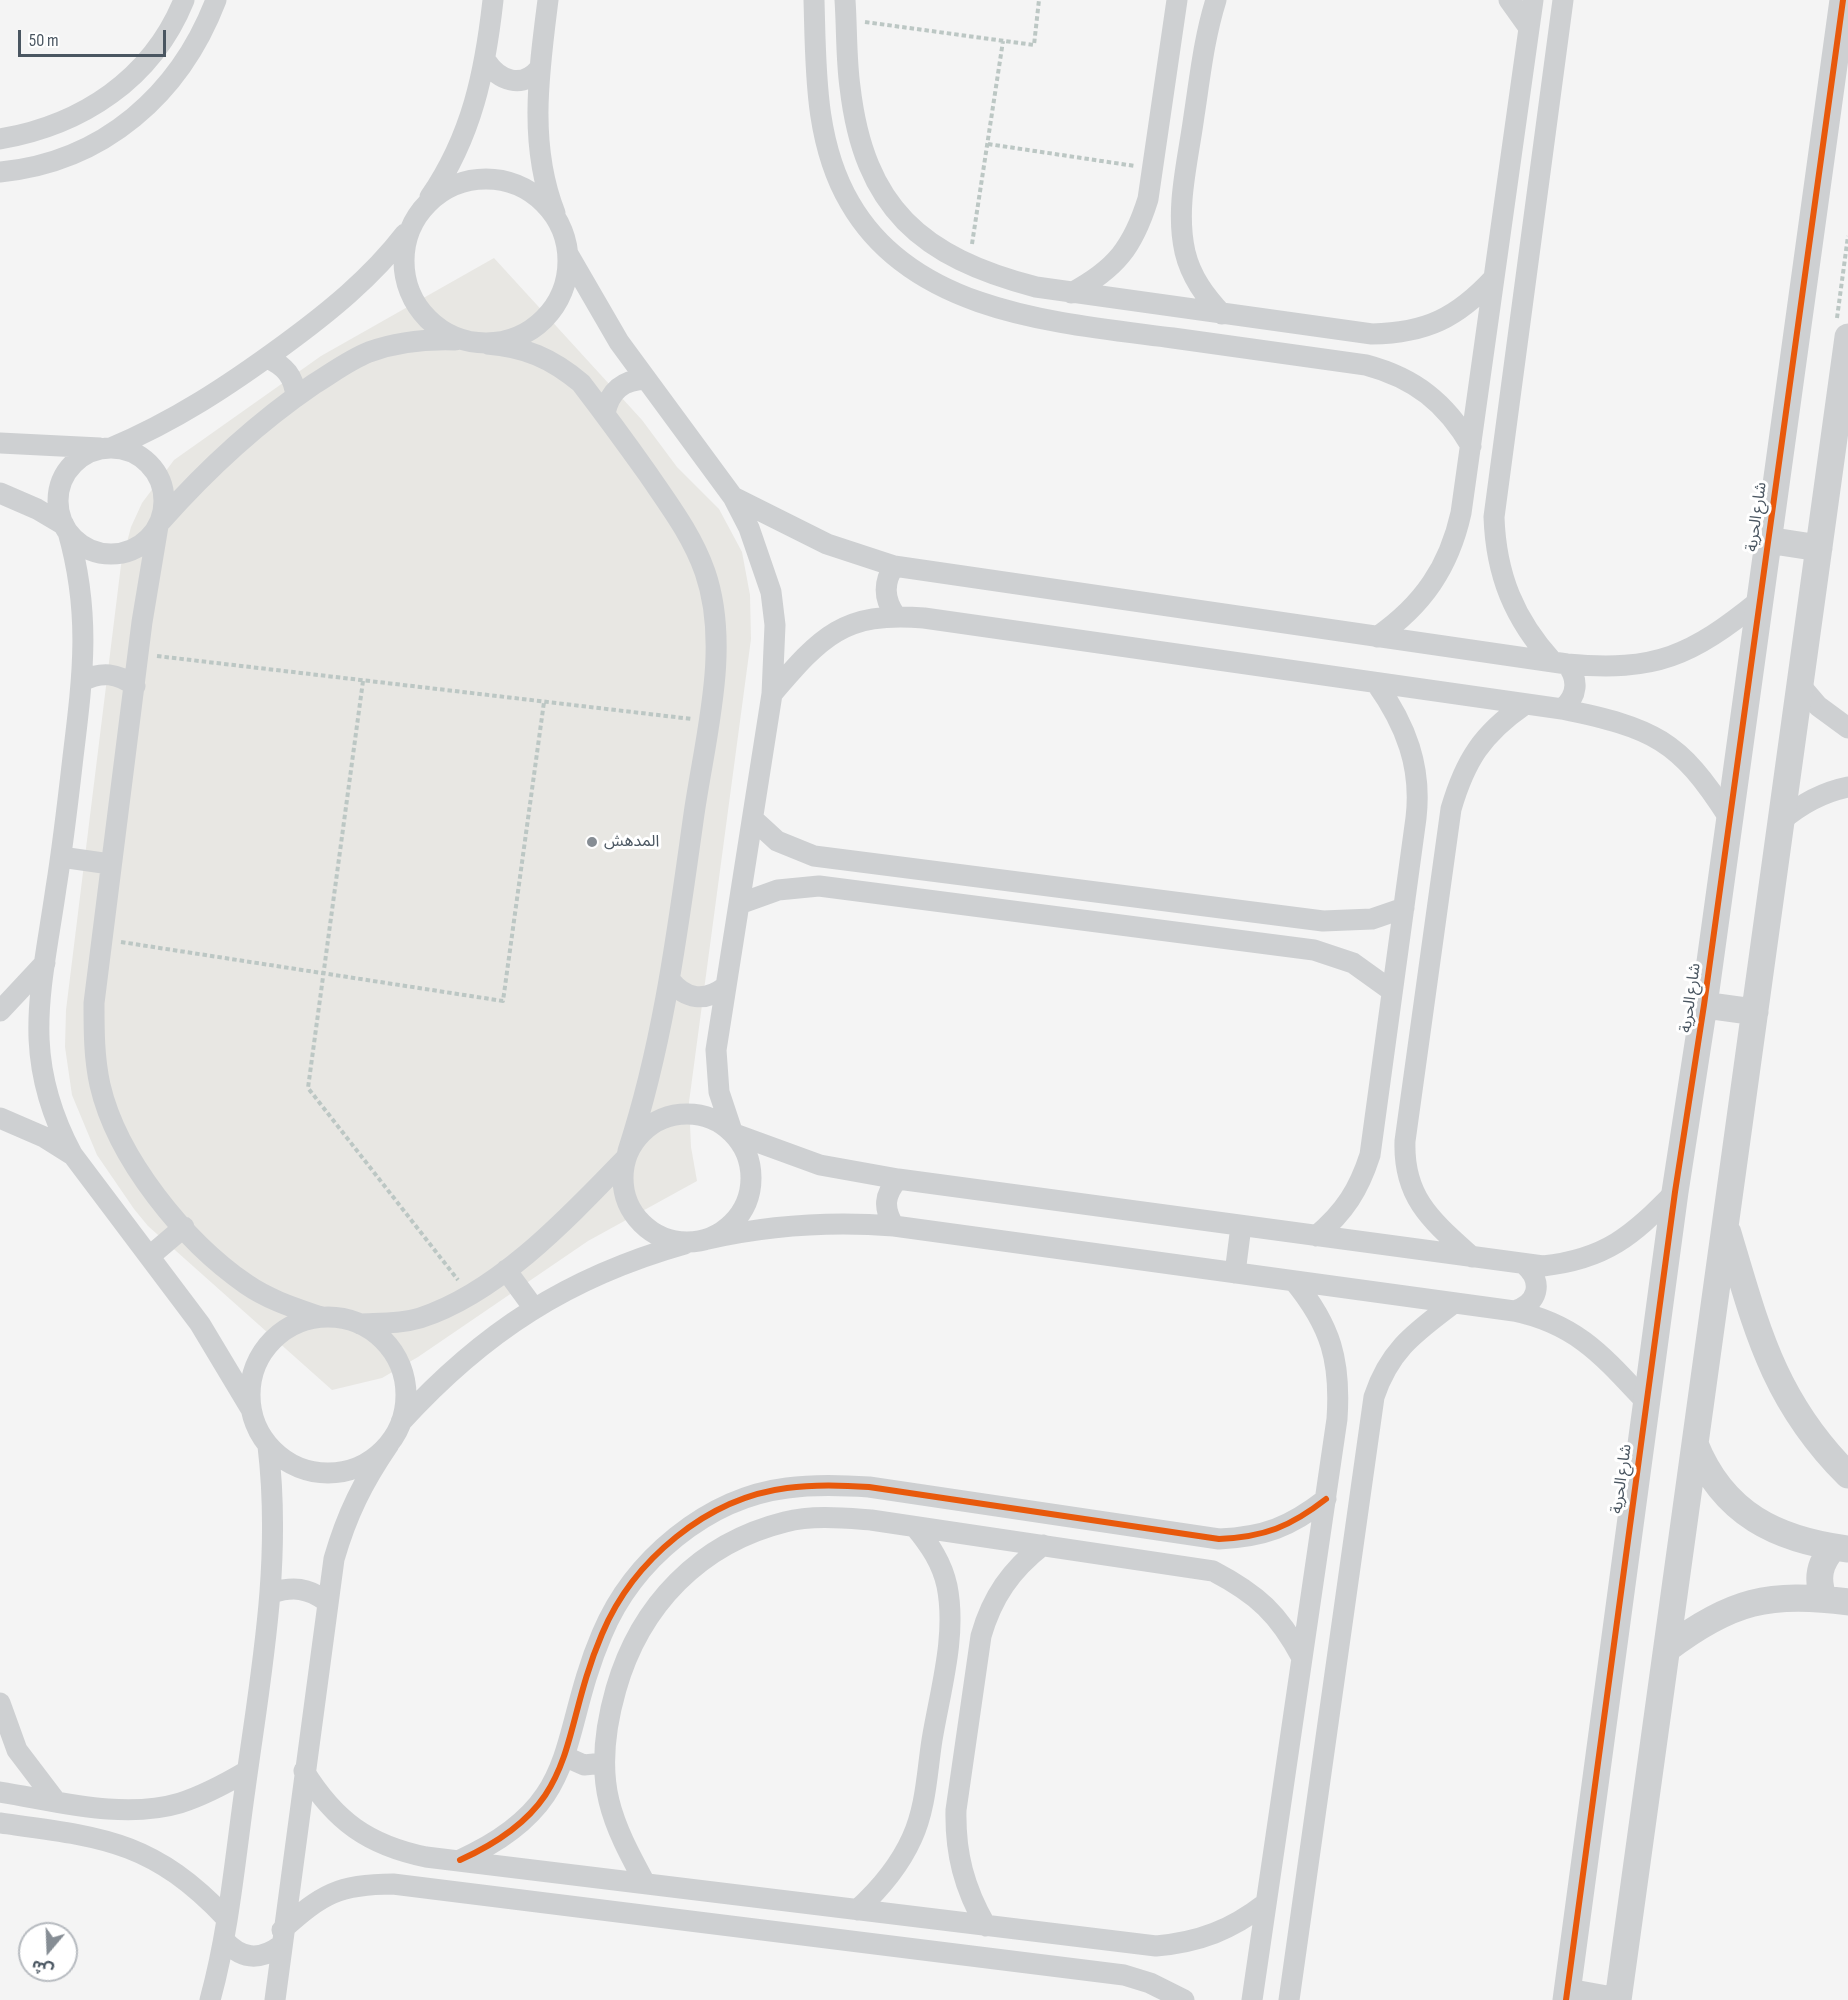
<!DOCTYPE html>
<meta charset="utf-8">
<style>
body{margin:0}
#map{position:relative;width:1848px;height:2000px;overflow:hidden;background:#f4f4f4;font-family:"Sofia Sans Condensed","Noto Sans Arabic",sans-serif}
canvas{display:block}
.north{position:absolute;left:18px;top:1922px;width:60px;height:60px;box-sizing:border-box;background:#fff;border:2px solid #b7bbc0;border-radius:50%;rotate:199deg;font-size:16px;font-weight:700;line-height:24px;text-align:center;color:#4a5661}
.north::after{content:'';display:block;margin:auto;width:21px;height:27px;background:#868d94;clip-path:polygon(50% 0,100% 100%,50% 72%,0 100%)}
.scale{position:absolute;left:18px;top:30px;width:148px;height:27px;box-sizing:border-box;border:3px solid #4a5661;border-top:0;padding-left:8px;font-size:18px;line-height:21px;white-space:nowrap;color:#4a5661;-webkit-text-stroke:4px #fff;paint-order:stroke}
</style>
<div id="map">
<canvas width="1848" height="2000"></canvas>
<div class="north">ش</div>
<div class="scale">50 m</div>
</div>
<script>
const context = document.querySelector('canvas').getContext('2d');
context.lineJoin = 'round';
function fillPath(path, color) {
  context.fillStyle = color;
  context.fill(path, 'evenodd');
}
function strokePath(path, color, width, dash) {
  context.strokeStyle = color;
  context.lineWidth = width;
  context.lineCap = dash ? 'butt' : 'round';
  context.setLineDash(dash || []);
  context.stroke(path);
}
function label(font, color, halo, rows, align = 'center') {
  context.font = font + ' "Sofia Sans Condensed","Noto Sans Arabic",sans-serif';
  context.lineWidth = 6;
  context.setLineDash([]);
  context.textBaseline = 'middle';
  context.strokeStyle = halo;
  context.fillStyle = color;
  for (const [text, x, y, turn = 0] of rows) {
    context.save();
    context.translate(x, y);
    context.rotate((+turn || 0) * Math.PI / 180);
    context.textAlign = isNaN(turn) ? turn : align;
    if (halo) context.strokeText(text, 0, 0);
    context.fillText(text, 0, 0);
    context.restore();
  }
}
const commercial = new Path2D(`
 M494 258 642 420 677 467 719 509 742 552 750 595 751 639 689 1102 691 1147 697 1181 588 1241 418 1357 382 1378 332 1390 148 1226 134 1209 97 1155 72 1095 65 1047 66 1010 121 565 131 527 142 503 174 460 321 356Z`);
const path = new Path2D(`
 M865 22 1034 45 1039 0
 M988 144 1135 166
 M972 244 1003 41
 M1837 318 1848 236
 M157 656 692 719
 M363 681 308 1088 458 1280
 M121 942 503 1001 544 702`);
const minor = new Path2D(`
 M548 0C539 71 528 145 555 213
 M814 0C816 68 814 142 850 203 914 314 1060 323 1173 338 1237 347 1302 356 1366 365 1415 378 1446 403 1471 446
 M845 0C847 29 846 58 850 87 864 208 921 257 1036 287L1372 334C1426 333 1457 318 1494 278
 M1216 0C1204 38 1200 77 1194 116 1188 161 1175 208 1185 252 1191 277 1205 296 1222 314
 M1509 0 1529 28
 M486 61C499 81 522 89 539 69
 M0 139C82 125 152 79 184 0
 M0 172C104 162 180 94 216 0
 M404 261a82 82 0 1 1 164 0a82 82 0 1 1-164 0Z
 M430 197C472 136 485 72 493 0
 M568 254 619 342 733 497 749 528 771 592 775 625 772 694 716 1050 719 1092 732 1131
 M1071 293C1116 269 1133 247 1148 199L1177 0
 M487 344C525 347 551 358 581 383 604 413 626 443 648 474 669 505 692 535 705 572 731 647 705 737 694 814 678 927 664 1041 628 1151
 M267 358C285 366 294 376 296 397
 M605 413C610 390 623 380 646 379
 M0 443 100 448
 M111 448C175 421 228 386 284 345 329 312 371 278 405 234
 M58 501a53 53 0 1 1 106 0a53 53 0 1 1-106 0Z
 M0 493 37 509 64 525
 M733 497 827 544 894 566 1567 664C1656 672 1691 656 1759 601
 M161 521C207 469 257 423 314 384 332 373 349 360 369 352 397 342 425 339 455 340
 M158 526 142 622 94 1003C94 1031 94 1058 100 1085 117 1159 185 1242 246 1284 269 1300 295 1308 321 1317
 M68 532C91 613 83 675 73 757 68 801 63 845 56 888 41 992 20 1056 72 1154L200 1324 251 1409
 M894 566C883 583 884 599 895 615
 M1377 637C1423 605 1449 567 1461 513L1533 0
 M1553 662C1514 619 1496 575 1494 517L1563 0
 M82 681C102 671 117 673 135 686
 M1800 685 1818 706 1848 728
 M772 694C821 637 843 611 924 618L1562 709C1653 728 1679 739 1729 818
 M1562 709C1578 696 1579 680 1567 664
 M753 819 777 841 814 856 1323 921 1372 919 1404 908
 M1781 821C1801 804 1823 792 1848 787
 M61 857 110 864
 M739 904 778 890 819 886 1314 950 1353 963 1392 991
 M670 980C686 1000 705 1002 725 987
 M0 1011 45 963
 M623 1178a64 64 0 1 1 128 0a64 64 0 1 1-128 0Z
 M0 1118 44 1137 71 1154
 M735 1134 820 1165 898 1179 1543 1266C1606 1259 1632 1236 1675 1192
 M894 1226C883 1208 884 1195 898 1179
 M1316 1236C1345 1212 1359 1189 1370 1155L1416 818C1422 767 1406 725 1376 683
 M708 1239C770 1225 830 1221 894 1226L1514 1311C1577 1324 1604 1357 1646 1402
 M150 1256 184 1227
 M1472 1257C1432 1221 1403 1198 1405 1141L1451 809C1465 761 1482 734 1524 705
 M506 1270 533 1307
 M1235 1273 1241 1226
 M1514 1311C1538 1304 1544 1282 1525 1265
 M250 1395a78 78 0 1 1 156 0a78 78 0 1 1-156 0Z
 M360 1324C380 1323 400 1324 420 1318 498 1293 569 1217 625 1159
 M401 1422C483 1332 568 1277 685 1244
 M272 1593C293 1586 308 1588 326 1601
 M0 1703 17 1750 55 1800
 M566 1757 584 1765 604 1763
 M304 1771C335 1821 368 1845 426 1857L1156 1946C1200 1942 1231 1930 1266 1903
 M0 1792C57 1801 123 1820 180 1803 205 1795 225 1784 247 1771
 M0 1823C102 1837 152 1840 226 1918
 M460 1860C584 1804 557 1739 602 1634 633 1560 707 1498 787 1488 815 1484 841 1485 869 1487L1219 1539C1264 1537 1290 1527 1326 1499
 M645 1883C631 1857 616 1830 609 1801 600 1764 606 1724 616 1689 640 1605 700 1543 785 1522 813 1515 843 1518 871 1520L1213 1571C1257 1594 1279 1614 1302 1658
 M857 1910C880 1889 899 1867 912 1838 926 1808 927 1772 932 1740 940 1691 957 1636 947 1586 942 1563 930 1545 915 1527
 M986 1926C964 1888 955 1853 956 1810L981 1636C992 1597 1011 1570 1043 1545
 M282 1930C322 1894 339 1884 393 1884L1124 1975 1150 1983 1184 2000
 M224 1940C241 1959 259 1961 280 1946
 M210 2000C229 1931 235 1859 245 1789 261 1672 282 1564 268 1446
 M275 2000 334 1559C347 1514 363 1482 389 1444
 M1252 2000 1337 1419C1341 1361 1331 1326 1294 1281
 M1289 2000 1374 1397C1390 1349 1416 1332 1454 1303`);
const tertiary = new Path2D(`
 M1767 540 1819 548
 M1704 1005 1755 1012
 M1728 1233C1757 1330 1774 1401 1848 1475
 M1695 1444C1723 1514 1777 1540 1848 1549
 M1824 1599C1816 1579 1819 1563 1834 1547
 M1667 1649C1730 1601 1770 1591 1848 1602
 M1568 1992 1612 2000
 M1566 2000 1675 1192 1704 1005 1843 0
 M1618 2000 1848 337`);
const cycleway = new Path2D(`
 M460 1860C584 1804 557 1739 602 1634 633 1560 707 1498 787 1488 815 1484 841 1485 869 1487L1219 1539C1264 1537 1290 1527 1326 1499
 M1566 2000 1675 1192 1704 1005 1843 0`);
const markers = [
 [592,842,6,"#868d94"]
];
const streetNames = [
 ["شارع الحرية",1757,517,-82],
 ["شارع الحرية",1691,998,-82],
 ["شارع الحرية",1622,1479,-82]
];
const poiNames = [
 ["المدهش",604,842]
];
fillPath(commercial, '#e8e7e3');
strokePath(path, '#bcc7c4', 4, [4.5, 3]);
strokePath(minor, '#ced0d2', 21);
strokePath(tertiary, '#ced0d2', 27);
strokePath(cycleway, '#e8590c', 6);
for (const [x, y, r, color] of markers) {
  const dot = new Path2D();
  dot.arc(x, y, r, 0, 2 * Math.PI);
  context.fillStyle = color;
  context.fill(dot);
  strokePath(dot, '#fff', 2);
}
label('16px', '#4a5661', '#fff', streetNames);
label('16px', '#4a5661', '#fff', poiNames, 'left');
</script>
